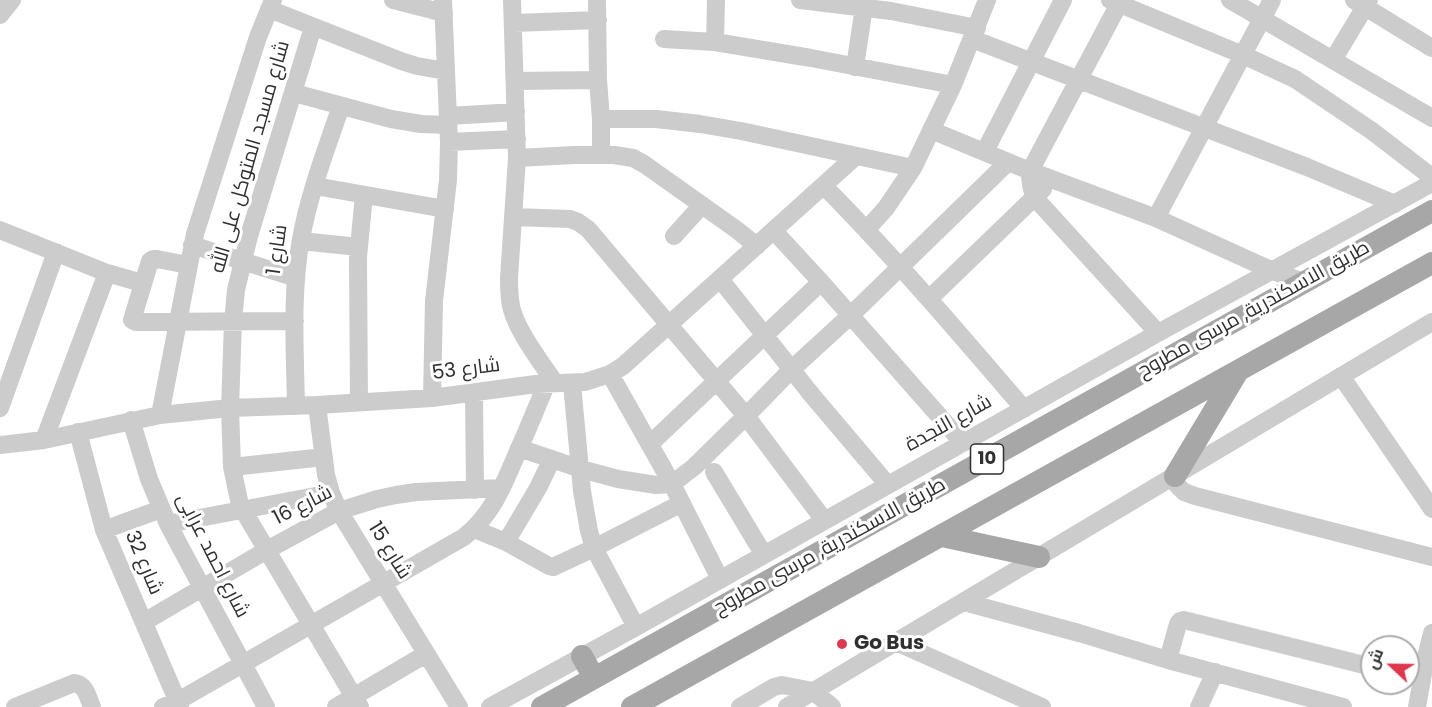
<!DOCTYPE html>
<meta charset="utf-8">
<style>
body{margin:0}
#map{position:relative;width:1432px;height:707px;overflow:hidden;background:#fff;font-family:Poppins,Cairo,sans-serif}
canvas{display:block}
.north{position:absolute;left:1360px;top:635px;width:60px;height:60px;box-sizing:border-box;background:#fff;border:2px solid #acacac;border-radius:50%;rotate:292deg;font-size:16px;font-weight:700;line-height:24px;text-align:center;color:#2f2f2f}
.north::after{content:'';display:block;margin:auto;width:21px;height:27px;background:#df384e;clip-path:polygon(50% 0,100% 100%,50% 72%,0 100%)}
</style>
<div id="map">
<canvas width="1432" height="707"></canvas>
<div class="north">ش</div>
</div>
<script>
const context = document.querySelector('canvas').getContext('2d');
context.lineJoin = 'round';
function strokePath(path, color, width, dash) {
  context.strokeStyle = color;
  context.lineWidth = width;
  context.lineCap = dash ? 'butt' : 'round';
  context.setLineDash(dash || []);
  context.stroke(path);
}
function label(font, color, halo, rows, align = 'center') {
  context.font = font + ' Poppins,Cairo,sans-serif';
  context.lineWidth = 6;
  context.setLineDash([]);
  context.textBaseline = 'middle';
  context.strokeStyle = halo;
  context.fillStyle = color;
  for (const [text, x, y, turn = 0] of rows) {
    context.save();
    context.translate(x, y);
    context.rotate((+turn || 0) * Math.PI / 180);
    context.textAlign = isNaN(turn) ? turn : align;
    if (halo) context.strokeText(text, 0, 0);
    context.fillText(text, 0, 0);
    context.restore();
  }
}
const minor = new Path2D(`
 M393 0 444 13
 M512 0 517 158 509 278C509 289 509 300 512 310 519 334 541 362 555 383
 M597 0 598 80 601 119V155
 M800 0 891 11 977 28
 M1110 0 1243 55 1295 79 1372 131 1432 177
 M1121 0 1030 171C1030 181 1031 189 1035 198L1158 333
 M1230 0 1432 118
 M1354 0 1432 48
 M269 9 401 61 417 66 446 71
 M0 15 12 0
 M513 23 598 20
 M664 39 715 42 811 58 953 85
 M972 39 1307 167 1395 204
 M715 42 716 0
 M1333 60 1369 0
 M855 67 865 0
 M515 81 598 80
 M294 93 391 119 421 124 448 125
 M448 116 516 112
 M601 119H656L700 124 741 131 913 168
 M931 130 1030 171 1156 218 1273 271 1303 282
 M449 142 517 139
 M985 151 1063 0
 M517 158 574 155H614L633 158 644 164 737 230 757 246
 M315 186 445 209
 M824 186C894 257 959 333 1024 409
 M514 217 570 219 578 222 588 229 746 416 824 520
 M1156 218 1272 0
 M867 229 886 208 913 168 953 85 987 0
 M0 230 107 273 142 283
 M774 231 821 282 963 443
 M674 236 702 205
 M301 241 359 247
 M192 245 296 278
 M188 265 157 259H153L150 261 132 320 136 322 295 321
 M720 279 811 394 888 485
 M930 298 1043 189
 M610 374 672 484 720 579
 M1341 376 1432 509
 M572 384 582 491 589 531 594 548 636 627
 M474 393 475 490
 M432 398 434 301 448 180 449 142 443 0
 M359 402 358 257 364 195
 M317 405 326 475 331 493 339 511 459 707
 M296 406C295 350 291 294 301 239 309 194 326 150 341 106
 M0 408 56 252
 M160 415 195 234 258 37 273 0
 M131 420 149 479 168 524 266 707
 M78 432 104 530 180 707
 M44 440 107 273
 M650 444 821 282
 M0 445 44 440 160 415 230 408 317 405 432 398 536 384 585 382 610 374 623 366 856 156
 M519 448 581 469 618 479 656 485 672 484 694 467 746 416 792 369 851 315 1008 162
 M232 467 324 457
 M714 472 764 555
 M1175 476 1177 485 1184 492 1195 496 1432 557
 M241 510 232 467 230 408 233 322 236 290 249 236 313 27
 M243 510 360 707
 M168 524 331 493
 M474 529 506 542 549 566 553 567 594 548 682 503
 M104 530 161 509
 M506 542 538 488 552 459
 M964 602 1079 633 1168 660 1343 707
 M144 622 267 550 339 511 377 499 396 495 416 492 502 488
 M896 642 1042 707
 M1168 660 1178 624 1180 621 1184 620 1372 667
 M15 707 74 683C86 684 88 698 92 707
 M163 707 178 701 464 537C493 514 504 484 518 451 528 429 537 406 547 383
 M336 707 426 654
 M490 707 636 627 1158 333 1432 183
 M740 707 774 687 782 685 813 691 832 707
 M787 707 1432 322
 M1199 707 1215 672
 M1417 707 1426 657 1432 633`);
const major = new Path2D(`
 M1175 476 1238 371
 M942 536 1039 557
 M582 656 594 678
 M542 707 1432 211
 M632 707 1432 263`);
const markers = [
 [842,644,6,"#df384e"]
];
const shields = [
 [987,459,33]
];
const shieldNames = [
 ["10",987,459]
];
const streetNames = [
 ["شارع مسجد المتوكل على الله",251,157,-74],
 ["شارع 1",278,250,-82],
 ["طريق الاسكندرية, مرسى مطروح",1254,310,-29],
 ["شارع 53",466,370,-7],
 ["شارع النجدة",949,424,-29],
 ["شارع 16",303,506,-27],
 ["طريق الاسكندرية, مرسى مطروح",830,547,-29],
 ["شارع 15",389,551,58],
 ["شارع احمد عرابى",212,556,63],
 ["شارع 32",143,563,67]
];
const poiNames = [
 ["Go Bus",854,644]
];
strokePath(minor, '#ccc', 18);
strokePath(major, '#a7a7a7', 22);
for (const [x, y, r, color] of markers) {
  const dot = new Path2D();
  dot.arc(x, y, r, 0, 2 * Math.PI);
  context.fillStyle = color;
  context.fill(dot);
  strokePath(dot, '#fff', 2);
}
for (const [x, y, w] of shields) {
  const box = new Path2D();
  box.roundRect(x - w / 2, y - 15, w, 30, 4.5);
  context.fillStyle = '#fff';
  context.fill(box);
  strokePath(box, '#2f2f2f', 1.5);
}
label('bold 18px', '#2f2f2f', null, shieldNames);
label('20px', '#2f2f2f', '#fff', streetNames);
label('bold 20px', '#2f2f2f', '#fff', poiNames, 'left');
</script>
